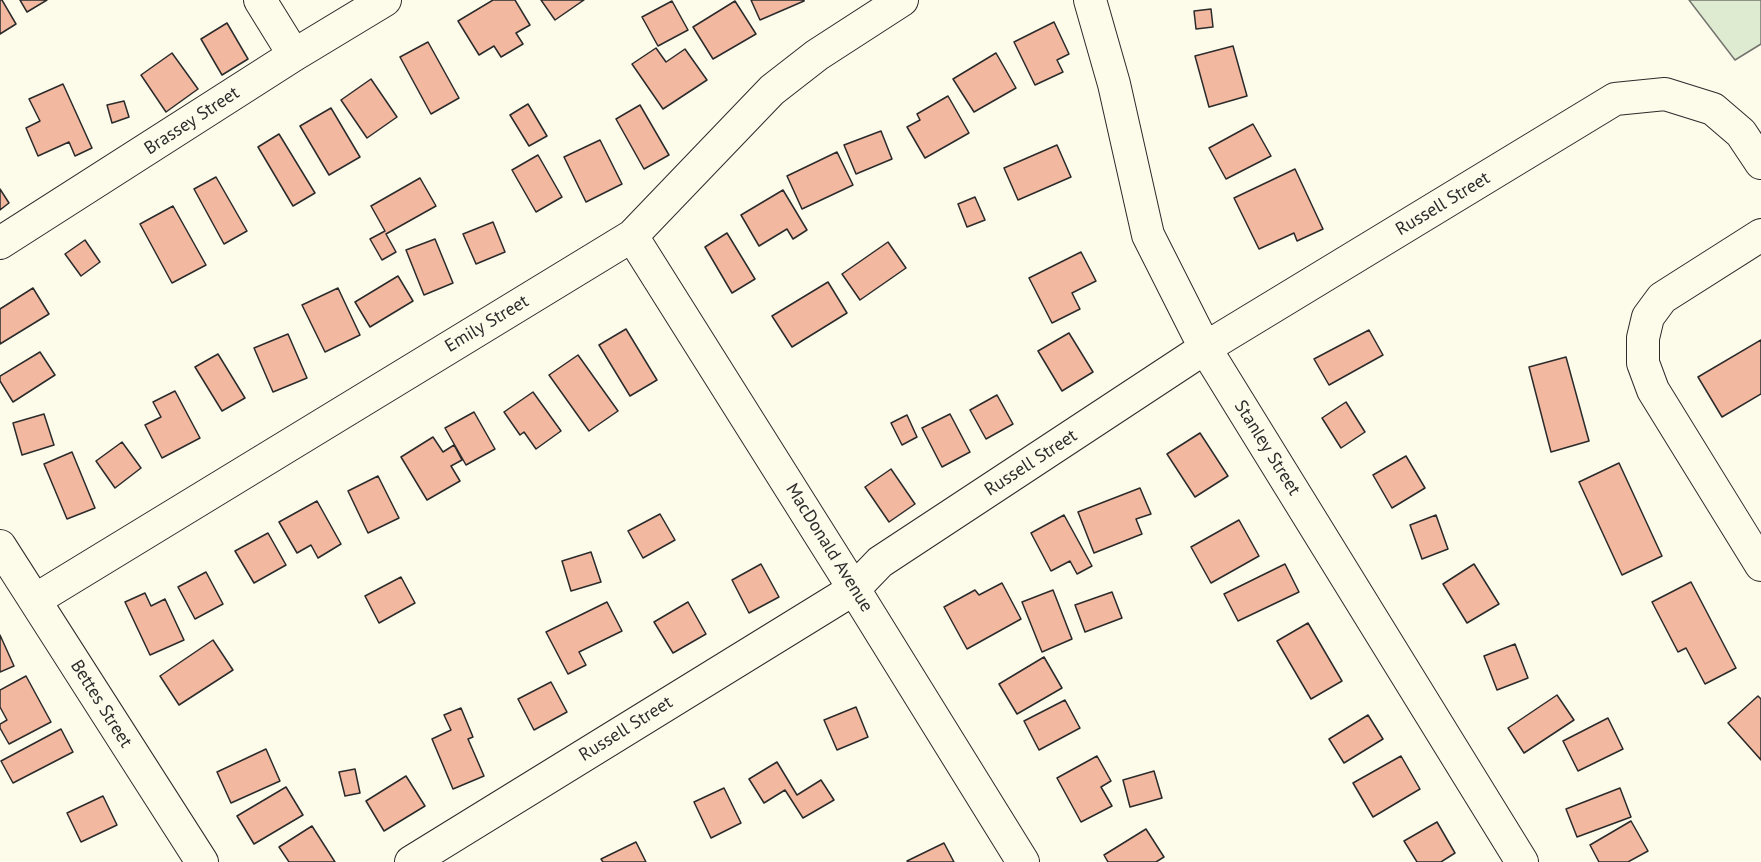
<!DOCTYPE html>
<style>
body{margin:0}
canvas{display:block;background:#fdfbea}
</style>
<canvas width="1761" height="862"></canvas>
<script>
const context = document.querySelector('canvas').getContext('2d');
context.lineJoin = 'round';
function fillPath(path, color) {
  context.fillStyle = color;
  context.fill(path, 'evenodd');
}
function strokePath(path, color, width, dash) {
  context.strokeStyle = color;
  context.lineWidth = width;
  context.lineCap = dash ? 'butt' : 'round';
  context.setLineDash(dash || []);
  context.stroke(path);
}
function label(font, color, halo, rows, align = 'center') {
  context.font = font + ' "PT Sans",sans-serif';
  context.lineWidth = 4.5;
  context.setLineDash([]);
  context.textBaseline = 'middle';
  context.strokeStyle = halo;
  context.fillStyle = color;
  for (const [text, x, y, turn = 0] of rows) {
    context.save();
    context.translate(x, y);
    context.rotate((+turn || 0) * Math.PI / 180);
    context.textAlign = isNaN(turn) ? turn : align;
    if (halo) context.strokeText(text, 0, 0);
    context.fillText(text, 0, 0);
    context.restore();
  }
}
const green = new Path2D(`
 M1689 0H1761V44L1735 60Z`);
const building = new Path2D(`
 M0 0H2L16 24 0 34Z
 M20 0H47L27 12Z
 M493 0H515L530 25 516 33 523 44 501 57 494 46 479 55 458 21Z
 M541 0H584L555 20Z
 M751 0H804V1L760 20Z
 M672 1 688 30 658 46 642 17Z
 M735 1 756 34 713 59 693 27Z
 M1211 9 1213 27 1196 29 1194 11Z
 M1054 22 1069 54 1057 60 1063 72 1035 85 1014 42Z
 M227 23 248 59 222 75 201 39Z
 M428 42 459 98 431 114 400 57Z
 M1233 46 1247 96 1209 107 1195 56Z
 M656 48 666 62 685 49 707 80 663 109 632 64Z
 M172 53 198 89 166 112 141 75Z
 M996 53 1016 88 974 112 953 79Z
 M371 79 397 117 367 138 341 100Z
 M63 84 92 148 75 156 69 142 38 156 26 128 40 121 29 99Z
 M948 96 969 133 925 158 907 127 920 120 917 114Z
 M124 101 129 117 112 123 107 105Z
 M528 104 547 136 529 146 510 115Z
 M640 105 669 155 644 169 616 119Z
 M331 108 360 157 329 175 300 126Z
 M1253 124 1271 156 1226 179 1209 148Z
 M881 131 892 159 856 174 844 145Z
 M279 134 315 193 293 206 258 147Z
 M600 140 622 184 586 202 564 157Z
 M1057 145 1071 177 1018 200 1004 168Z
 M837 152 853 185 802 209 787 176Z
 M538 155 562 197 536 212 512 170Z
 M1295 169 1323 229 1297 241 1294 233 1259 249 1234 198Z
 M216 177 247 231 224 244 194 189Z
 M420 178 436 206 386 234 396 252 382 260 370 239 385 231 371 206Z
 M0 189 9 203 0 210Z
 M783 190 807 230 793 239 787 229 759 246 741 215Z
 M975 197 985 220 967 227 958 204Z
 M173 206 206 265 172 283 140 224Z
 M493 222 505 252 476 264 463 234Z
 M727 233 755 279 732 293 705 247Z
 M435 239 453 283 424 295 406 250Z
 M85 240 100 262 81 276 65 254Z
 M888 242 906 268 860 300 842 274Z
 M1081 252 1096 281 1072 293 1080 309 1052 323 1029 278Z
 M398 276 413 301 370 327 355 302Z
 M828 282 847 313 792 347 772 316Z
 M33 288 49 314 0 344V309Z
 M338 288 360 335 325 352 302 305Z
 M626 329 657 380 630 396 599 345Z
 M1369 330 1383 355 1329 385 1314 359Z
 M1069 333 1093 372 1062 391 1038 351Z
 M288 334 307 378 273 392 254 348Z
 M1761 340V394L1722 417 1698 377Z
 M40 352 55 375 13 402 0 381V376Z
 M218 354 245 398 222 411 195 367Z
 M578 355 618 411 589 431 549 375Z
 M1566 357 1589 441 1551 452 1529 367Z
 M175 391 200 438 162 458 145 425 161 417 153 402Z
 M533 392 561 431 536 449 524 432 520 435 504 412Z
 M997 395 1013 424 986 439 970 410Z
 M1346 402 1365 432 1341 448 1322 418Z
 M474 412 495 449 466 465 445 428Z
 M44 414 54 445 22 455 13 423Z
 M950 414 970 452 942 467 922 428Z
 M907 415 917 437 902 445 891 423Z
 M1200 433 1228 476 1195 497 1167 454Z
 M433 437 443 452 454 445 462 460 451 466 460 481 427 500 401 457Z
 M122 442 141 468 115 488 96 461Z
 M72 452 95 508 67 519 44 464Z
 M1406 456 1425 488 1392 508 1373 475Z
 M1619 463 1662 556 1622 575 1579 482Z
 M891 469 915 504 889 522 865 487Z
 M378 476 399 518 368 533 348 491Z
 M1140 488 1151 514 1136 519 1142 534 1094 553 1078 512Z
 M317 501 341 544 318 558 311 545 297 553 279 522Z
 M660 514 675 540 643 558 628 531Z
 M1064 515 1092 566 1077 574 1070 561 1051 571 1031 533Z
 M1436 515 1448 549 1422 559 1410 525Z
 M1239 520 1259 556 1211 583 1191 547Z
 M268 533 286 565 254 583 235 551Z
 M591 552 601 582 571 591 562 561Z
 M761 564 779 597 749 613 732 580Z
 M1285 564 1299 592 1238 621 1224 594Z
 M1474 564 1499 604 1467 623 1443 584Z
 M206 572 223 604 195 619 178 587Z
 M401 577 415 603 379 623 365 596Z
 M1691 582 1736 668 1705 684 1686 648 1678 652 1652 602Z
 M1002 583 1021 619 967 649 944 607 975 590 979 595Z
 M1053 590 1072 639 1042 652 1022 602Z
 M1112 592 1122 618 1085 632 1075 605Z
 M145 593 151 606 165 599 184 640 150 655 125 602Z
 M607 602 622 631 579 652 586 665 568 674 546 632Z
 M688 602 706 634 673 653 654 622Z
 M1308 623 1342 681 1311 699 1277 641Z
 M0 635 14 666 0 672Z
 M213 640 233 670 179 705 160 676Z
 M1515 644 1528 678 1497 690 1484 656Z
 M1044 657 1062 688 1017 714 999 684Z
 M26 676 51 722 9 744 0 728V724L7 720 0 707V690Z
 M551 682 567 712 534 730 518 699Z
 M1557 695 1574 720 1524 753 1508 728Z
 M1758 696 1761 699V760L1728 723Z
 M1065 700 1080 728 1039 750 1024 721Z
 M856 707 868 737 837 750 824 720Z
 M461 708 473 737 468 739 484 776 453 789 432 739 451 730 444 715Z
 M1368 715 1383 739 1344 763 1329 739Z
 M1608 718 1623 749 1578 771 1563 741Z
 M61 729 73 752 13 783 1 761Z
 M266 749 280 781 231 803 217 772Z
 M1097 756 1111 781 1101 787 1112 806 1081 822 1057 778Z
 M1401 756 1420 789 1373 817 1353 783Z
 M777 762 797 795 821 780 834 800 803 818 785 790 764 803 749 779Z
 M355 769 360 793 345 796 339 772Z
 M1154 771 1162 798 1130 807 1123 780Z
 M406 776 425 806 384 831 366 801Z
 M286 787 303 815 254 844 237 816Z
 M724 788 741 823 711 838 694 802Z
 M1620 788 1631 817 1577 837 1566 809Z
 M103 796 117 825 81 842 67 813Z
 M1631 821 1648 851 1628 862H1599L1590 845Z
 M1437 822 1455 853 1441 862H1417L1404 841Z
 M312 826 335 862H289L279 847Z
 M1146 829 1164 857 1156 862H1108L1104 855Z
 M636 842 646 862H603L601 859Z
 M944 843 954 862H908L907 861Z`);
const minor = new Path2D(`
 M260 0 294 55
 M1090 0 1114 84 1148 235 1205 348 1522 862
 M1761 235 1662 298 1648 317 1643 338V363L1653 390 1761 565
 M632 236 854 589 1023 862
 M0 243 294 55 385 0
 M0 546 202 862
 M35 600 632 236 772 90 817 55 902 0
 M411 862 854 589 880 562 1205 348 1615 99 1665 94 1713 109 1741 133 1761 163`);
const streetNames = [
 ["Brassey Street",192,121,-33],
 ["Russell Street",1443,204,-31],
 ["Emily Street",487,324,-31],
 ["Stanley Street",1267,448,58],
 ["Russell Street",1031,463,-33],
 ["MacDonald Avenue",829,548,58],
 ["Bettes Street",101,704,58],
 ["Russell Street",626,729,-32]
];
fillPath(green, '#deebd1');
strokePath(green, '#74746e', 1.5);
fillPath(building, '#f2b8a0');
strokePath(building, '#2b2b2b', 1.5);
strokePath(minor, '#2b2b2b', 34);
strokePath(minor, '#fdfbea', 32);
label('18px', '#2b2b2b', '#fdfbea', streetNames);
</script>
